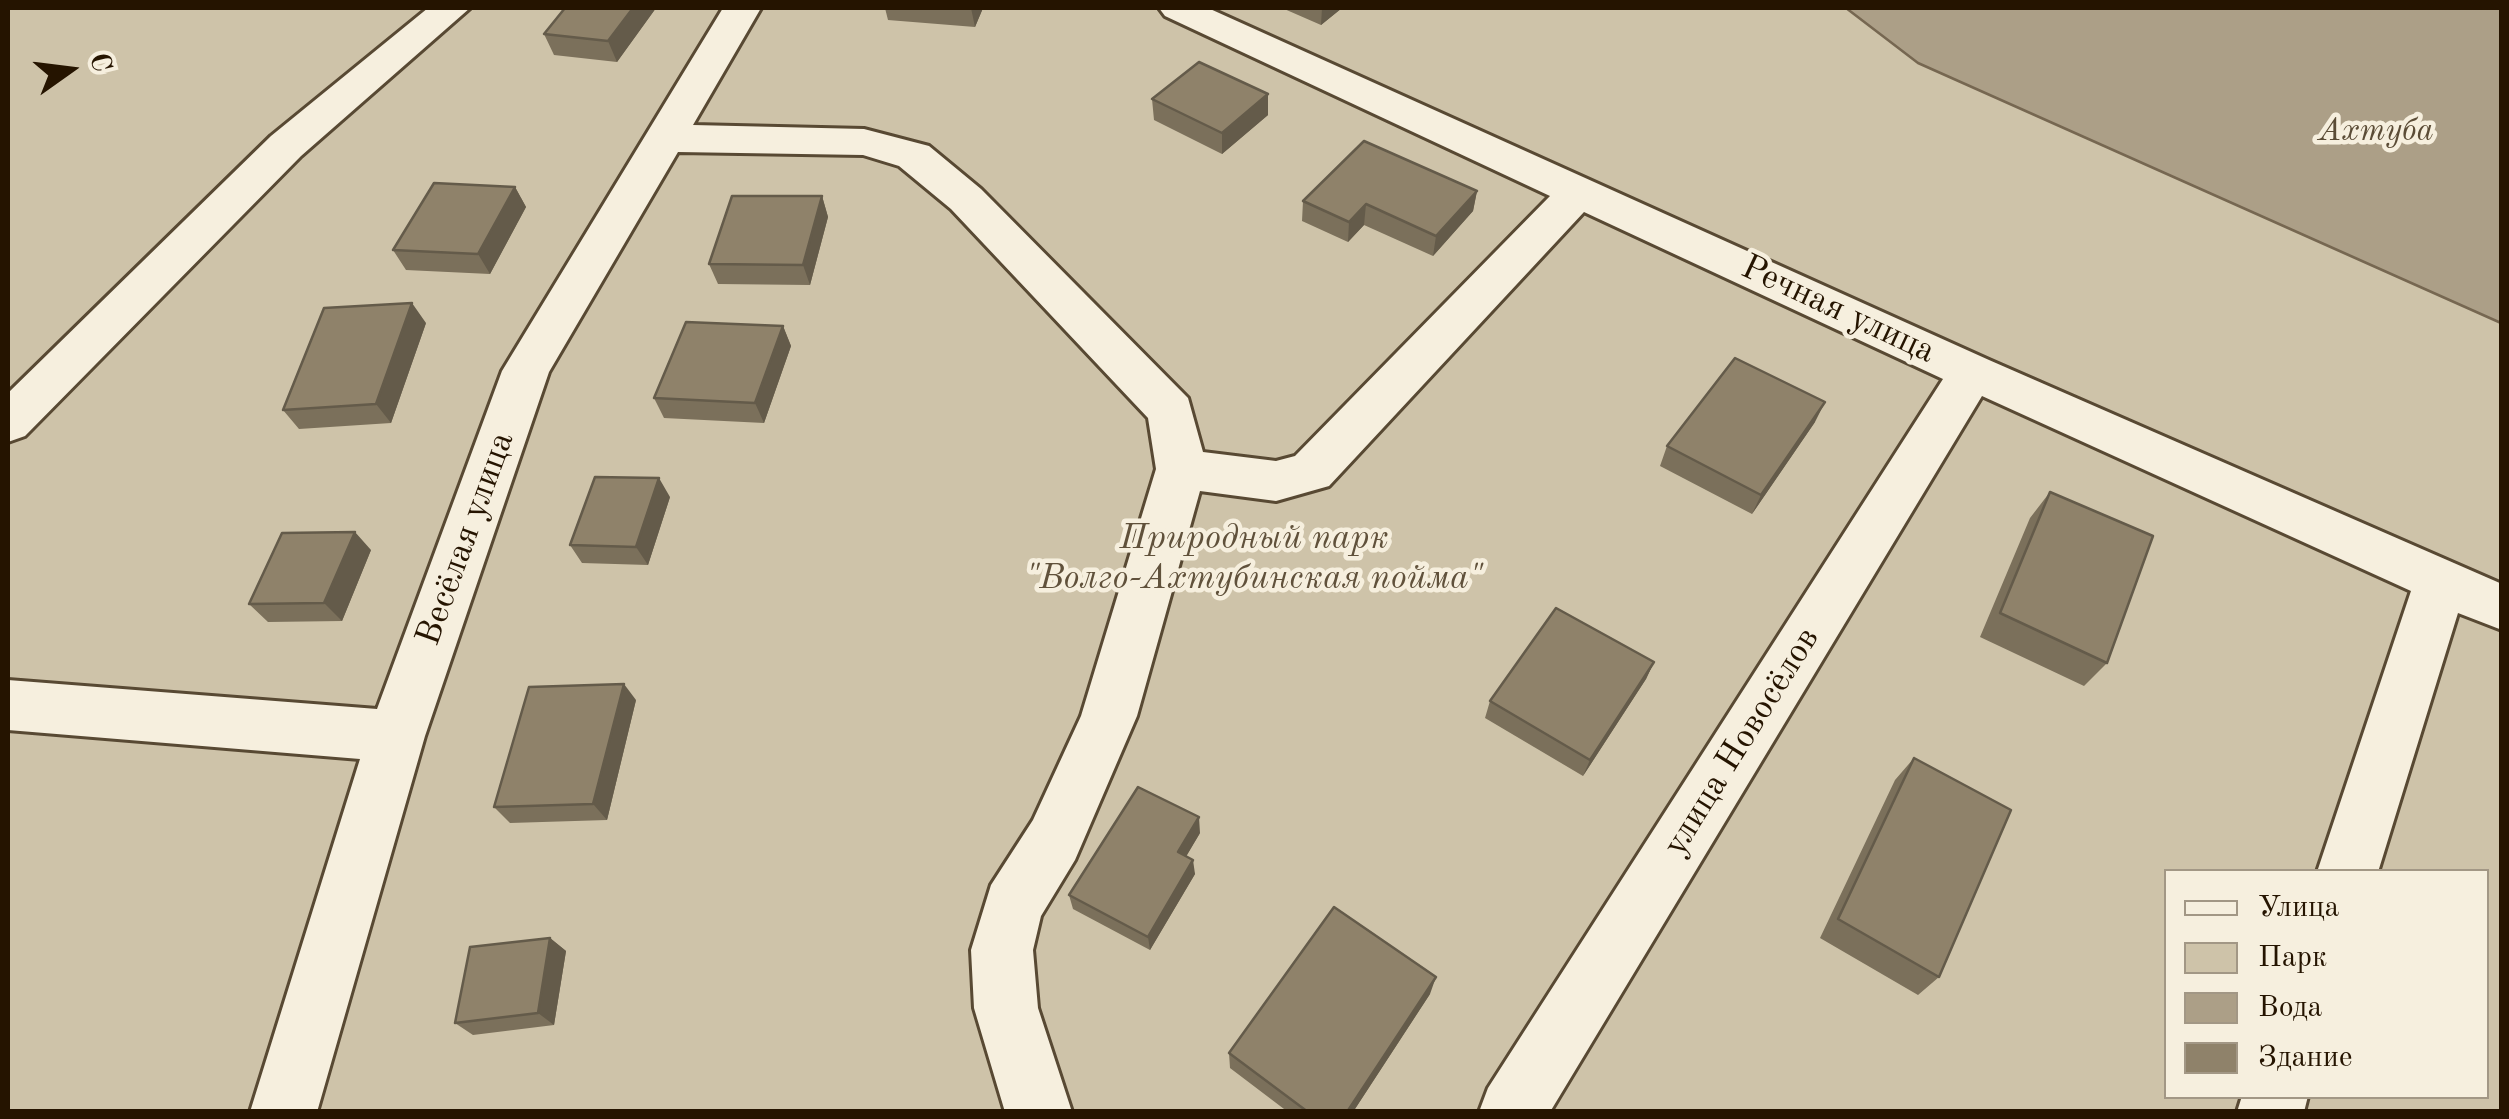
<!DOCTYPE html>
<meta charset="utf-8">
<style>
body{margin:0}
#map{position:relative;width:2509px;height:1119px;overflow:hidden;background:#f1e7cc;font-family:"Old Standard TT",serif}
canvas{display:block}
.frame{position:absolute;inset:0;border:10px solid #251400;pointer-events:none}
.legend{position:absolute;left:2164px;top:869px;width:325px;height:230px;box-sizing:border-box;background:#f6efde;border:2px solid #a29785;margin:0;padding:12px 18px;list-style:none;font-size:30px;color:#251400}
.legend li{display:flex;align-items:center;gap:20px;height:50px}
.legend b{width:50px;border:2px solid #a29785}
.north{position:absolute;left:20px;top:20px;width:100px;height:100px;-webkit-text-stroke:8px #f6efde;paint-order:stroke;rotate:76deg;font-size:28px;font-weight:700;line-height:40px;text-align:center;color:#251400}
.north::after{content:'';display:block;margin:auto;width:35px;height:45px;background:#251400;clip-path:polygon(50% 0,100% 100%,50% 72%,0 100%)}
</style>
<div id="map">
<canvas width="2509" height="1119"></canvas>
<div class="frame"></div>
<ul class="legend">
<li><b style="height:12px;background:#f6efde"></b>Улица</li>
<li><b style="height:28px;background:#cec3a9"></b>Парк</li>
<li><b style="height:28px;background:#ac9f87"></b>Вода</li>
<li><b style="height:28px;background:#8f826a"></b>Здание</li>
</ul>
<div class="north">С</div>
</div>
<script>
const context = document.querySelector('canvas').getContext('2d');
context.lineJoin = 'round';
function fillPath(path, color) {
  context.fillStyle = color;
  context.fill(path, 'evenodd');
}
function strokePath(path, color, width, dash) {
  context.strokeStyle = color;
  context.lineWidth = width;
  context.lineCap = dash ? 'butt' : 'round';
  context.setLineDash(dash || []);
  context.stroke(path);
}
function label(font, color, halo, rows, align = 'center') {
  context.font = font + ' "Old Standard TT",serif';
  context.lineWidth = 9;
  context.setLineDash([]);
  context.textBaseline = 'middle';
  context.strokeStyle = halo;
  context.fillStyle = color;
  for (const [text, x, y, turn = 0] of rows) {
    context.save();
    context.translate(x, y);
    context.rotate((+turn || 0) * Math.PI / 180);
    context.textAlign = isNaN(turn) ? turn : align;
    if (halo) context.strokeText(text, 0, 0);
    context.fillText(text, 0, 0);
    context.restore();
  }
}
const green = new Path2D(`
 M8 8H2183L2501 194V1111H8ZM2166 872H2486V1096H2166Z`);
const water = new Path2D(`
 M1846 8H2501V323L1918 63Z`);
const street = new Path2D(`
 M428 8H470L301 156 25 436 8 442V393L271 136Z
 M723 8H761L693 125 864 129 929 146 981 189 1188 398 1203 452 1276 461 1295 456 1550 196 1165 16 1159 8H1208L1989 360 2502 584V630L2458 613 2378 872H2317L2411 591 1982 396 1550 1112H1479L1488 1088 1943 379 1584 212 1329 486 1276 501 1200 491 1137 716 1075 860 1041 916 1033 950 1038 1008 1072 1112H1005L974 1008 971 950 991 885 1033 820 1081 716 1156 469 1148 418 951 209 899 166 863 155 678 152 549 372 425 736 317 1112H250L360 759 8 730V680L377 709 502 371Z
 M2242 1096H2308L2304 1112H2237Z`);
const wall = new Path2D(`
 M565 8H656L617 62 554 55 544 34Z
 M885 8H983L975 27 888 20Z
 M1282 8H1342L1321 25Z
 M1152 99 1268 115 1222 154 1154 120Z
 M515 187 526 207 490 274 406 270 393 250Z
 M1477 191 1473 211 1433 256 1364 225 1348 242 1302 221 1303 201Z
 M822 196 828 217 810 285 718 284 709 264Z
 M426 323 391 423 299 429 283 410Z
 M783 326 791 346 764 423 664 418 654 398Z
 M1815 422 1752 514 1660 466 1667 446Z
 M2050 492 2107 663 2084 686 1980 637 2030 518Z
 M670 497 648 565 582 563 570 545Z
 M371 550 342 621 268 622 249 604Z
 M1654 662 1646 679 1583 776 1485 718 1490 701Z
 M636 700 607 820 510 823 494 807Z
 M1914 758 1939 977 1918 995 1820 938 1895 780Z
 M1200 833 1186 856 1195 874 1150 950 1073 909 1069 895Z
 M550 938 566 951 554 1025 473 1035 455 1023Z
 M1430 994 1353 1112H1288L1230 1068 1229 1053Z`);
const shadedWall = new Path2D(`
 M633 8H656L617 62 608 41Z
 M971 8H983L975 27Z
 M1322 8H1342L1321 25Z
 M1268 94V115L1222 154V133Z
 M515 187 526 207 490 274 478 254Z
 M1477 191 1473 211 1433 256 1436 236Z
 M822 196 828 217 810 285 803 265Z
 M1366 204 1364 225 1348 242 1349 222Z
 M412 303 426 323 391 423 376 404Z
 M783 326 791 346 764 423 755 403Z
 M1825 402 1815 422 1752 514 1761 495Z
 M659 478 670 497 648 565 636 547Z
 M355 532 371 550 342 621 324 603Z
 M1654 662 1646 679 1583 776 1590 760Z
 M624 684 636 700 607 820 593 804Z
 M1199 817 1200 833 1180 867 1178 852Z
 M1193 860 1195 874 1150 950 1148 937Z
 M550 938 566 951 554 1025 538 1013Z
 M1436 977 1430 994 1353 1112H1347Z`);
const building = new Path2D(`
 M565 8H633L608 41 544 34Z
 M1199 62 1268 94 1222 133 1152 99Z
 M1364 141 1477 191 1436 236 1366 204 1349 222 1303 201Z
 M434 183 515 187 478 254 393 250Z
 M732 196H822L803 265 709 264Z
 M412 303 376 404 283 410 324 308Z
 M686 322 783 326 755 403 654 398Z
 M1735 358 1825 402 1761 495 1667 446Z
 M595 477 659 478 636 547 570 545Z
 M2050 492 2153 536 2107 663 2000 613Z
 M355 532 324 603 249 604 282 533Z
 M1556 608 1654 662 1590 760 1490 701Z
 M624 684 593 804 494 807 529 687Z
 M1914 758 2011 810 1939 977 1838 919Z
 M1138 787 1199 817 1178 852 1193 860 1148 937 1069 895Z
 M1334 907 1436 977 1347 1112H1308L1229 1053Z
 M550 938 538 1013 455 1023 470 947Z`);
const farWaternames = [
 ["Ахтуба",2376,132]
];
const streetNames = [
 ["Речная улица",1838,310,25],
 ["Весёлая улица",466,539,-70],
 ["улица Новосёлов",1742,742,-58]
];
const parkNames = [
 ["Природный парк",1254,539],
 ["\"Волго-Ахтубинская пойма\"",1254,579]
];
fillPath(green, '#cec3a9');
fillPath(water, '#ac9f87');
strokePath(water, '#766751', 2.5);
strokePath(street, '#584933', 6);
fillPath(street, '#f6efde');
fillPath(wall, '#7b705b');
fillPath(shadedWall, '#645b4a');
fillPath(building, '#8f826a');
strokePath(building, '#645b4a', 2.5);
label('italic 32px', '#5b4c36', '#f6efde', farWaternames);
label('35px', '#251400', '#f6efde', streetNames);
label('italic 35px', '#60513b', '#f6efde', parkNames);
</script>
